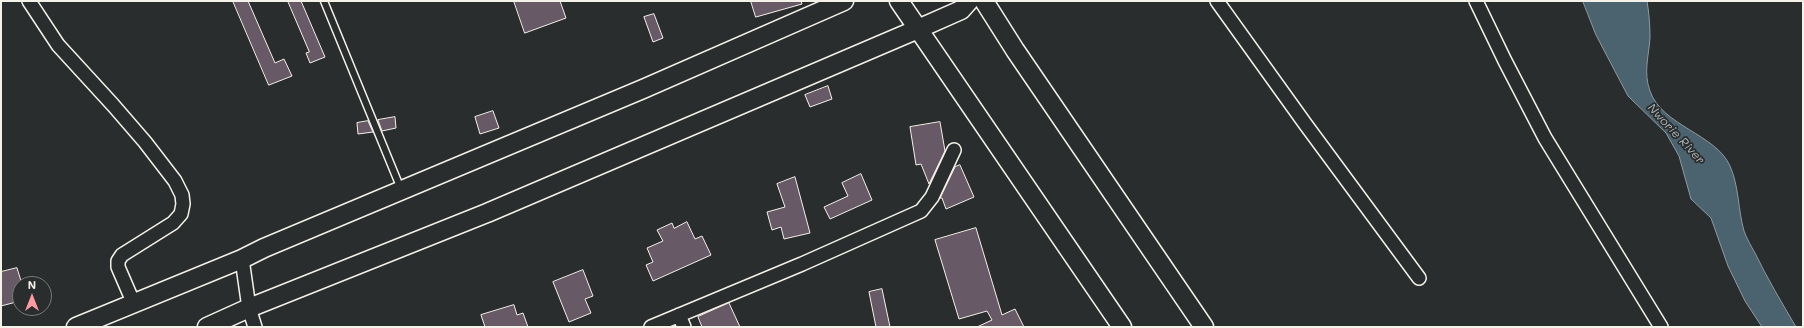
<!DOCTYPE html>
<style>
body{margin:0}
#map{position:relative;width:1804px;height:328px;overflow:hidden;background:#2a2d2e;font-family:Mali,sans-serif}
canvas{display:block}
.frame{position:absolute;inset:0;border:2px solid #f4f1e8;pointer-events:none}
.north{position:absolute;left:12px;top:276px;width:40px;height:40px;box-sizing:border-box;background:#2a2d2e;border:1px solid #7b7b78;border-radius:50%;rotate:0deg;font-size:11px;font-weight:700;line-height:16px;text-align:center;color:#f4f1e8}
.north::after{content:'';display:block;margin:auto;width:14px;height:18px;background:#ff9aa2;clip-path:polygon(50% 0,100% 100%,50% 72%,0 100%)}
</style>
<div id="map">
<canvas width="1804" height="328"></canvas>
<div class="frame"></div>
<div class="north">N</div>
</div>
<script>
const context = document.querySelector('canvas').getContext('2d');
context.lineJoin = 'round';
function fillPath(path, color) {
  context.fillStyle = color;
  context.fill(path, 'evenodd');
}
function strokePath(path, color, width, dash) {
  context.strokeStyle = color;
  context.lineWidth = width;
  context.lineCap = dash ? 'butt' : 'round';
  context.setLineDash(dash || []);
  context.stroke(path);
}
function label(font, color, halo, rows, align = 'center') {
  context.font = font + ' Mali,sans-serif';
  context.lineWidth = 3.5;
  context.setLineDash([]);
  context.textBaseline = 'middle';
  context.strokeStyle = halo;
  context.fillStyle = color;
  for (const [text, x, y, turn = 0] of rows) {
    context.save();
    context.translate(x, y);
    context.rotate((+turn || 0) * Math.PI / 180);
    context.textAlign = isNaN(turn) ? turn : align;
    if (halo) context.strokeText(text, 0, 0);
    context.fillText(text, 0, 0);
    context.restore();
  }
}
const water = new Path2D(`
 M1583 1H1647C1649 13 1650 25 1650 37 1649 56 1643 72 1650 91 1662 126 1716 134 1730 166 1739 186 1738 210 1744 231 1747 239 1751 246 1755 253 1767 278 1782 303 1796 327H1762L1745 301 1728 266 1711 218 1691 199 1679 156 1666 133 1628 96 1596 35Z`);
const building = new Path2D(`
 M233 1H248L275 63 284 59 292 76 269 85Z
 M288 1H301L325 57 310 63 306 53 309 52Z
 M514 1H560L566 18 525 33Z
 M751 1H801L802 4 756 17Z
 M654 14 663 38 653 42 644 17Z
 M828 86 832 99 810 107 805 95Z
 M493 111 499 128 480 134 475 117Z
 M395 117 396 128 382 131 378 120Z
 M368 121 373 132 358 134 357 123Z
 M940 122 945 151 929 184 921 164 916 165 910 127Z
 M960 165 974 197 946 209 942 198H940L955 167Z
 M861 174 872 200 830 219 824 207 848 196 842 183Z
 M795 177 810 233 784 239 781 227 772 230 767 212 785 207 777 184Z
 M687 222 695 239 702 236 711 255 653 281 646 265 653 262 647 248 663 241 657 230 672 223 674 228Z
 M976 228 1002 315 1015 309 1024 327H977L992 320 987 311 959 319 935 240Z
 M17 268 22 284H20V301L1 306V272Z
 M583 270 593 296 585 299 591 313 569 322 553 282Z
 M882 289 890 327H876L869 292Z
 M729 303 740 327H702L698 317Z
 M514 305 517 315 523 313 528 327H485L481 315Z`);
const lane = new Path2D(`
 M324 1 401 189`);
const street = new Path2D(`
 M29 1 58 45 113 105 145 142 175 181 182 195 183 204 181 214 173 223 122 255 118 261V267L134 304
 M1217 1 1306 125 1419 278
 M1476 1 1505 61 1545 138 1661 327
 M242 259 249 308 255 327
 M679 315 684 327
 M651 327 802 264 921 211 932 197 954 150`);
const secondary = new Path2D(`
 M899 1 1122 327
 M984 1 1015 50 1204 327
 M76 327 242 259 264 248 643 89 844 1
 M207 327 249 308 487 213 918 29 961 10 969 1`);
const waterNames = [
 ["Nworie River",1676,134,47]
];
fillPath(water, '#4b626f');
strokePath(water, '#8f9b9f', 1);
fillPath(building, '#675966');
strokePath(building, '#f4f1e8', 1);
strokePath(lane, '#f4f1e8', 9);
strokePath(street, '#f4f1e8', 16);
strokePath(secondary, '#f4f1e8', 21);
strokePath(lane, '#2a2d2e', 6);
strokePath(street, '#2a2d2e', 13);
strokePath(secondary, '#2a2d2e', 18);
label('italic 12px', '#b0b8b8', '#2a2d2e', waterNames);
</script>
